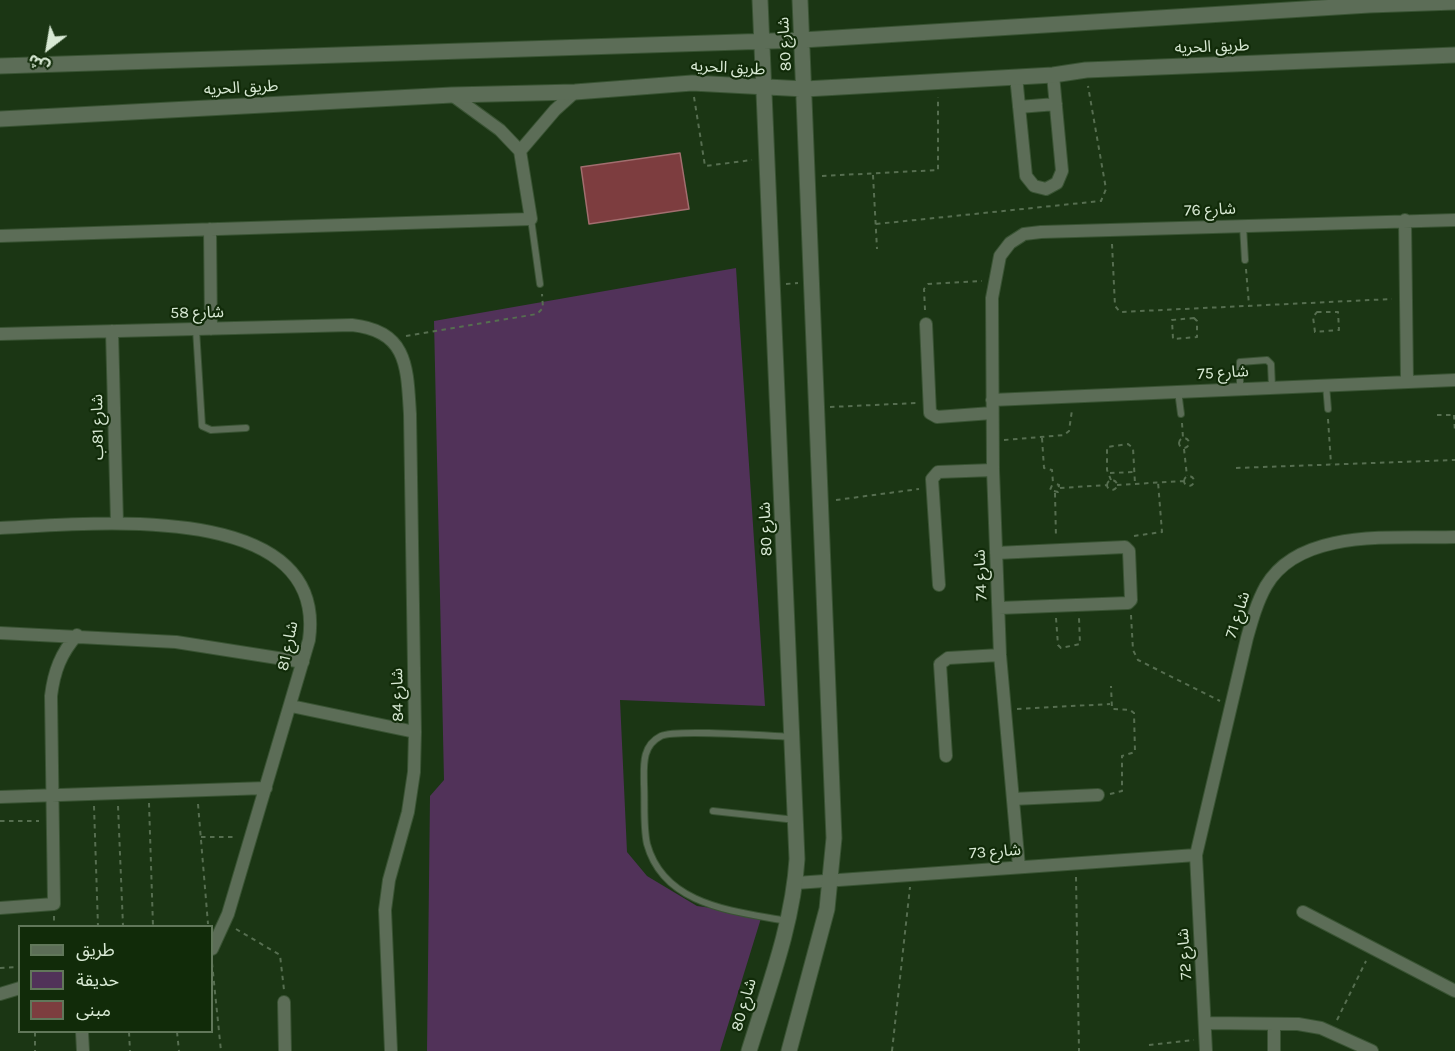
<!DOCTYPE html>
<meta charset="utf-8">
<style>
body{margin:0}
#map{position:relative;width:1455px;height:1051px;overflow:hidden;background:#1b3614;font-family:Karla,"Noto Sans Arabic",sans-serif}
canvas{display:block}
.legend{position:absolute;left:18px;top:925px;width:195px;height:108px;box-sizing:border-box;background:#112b09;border:2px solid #61775a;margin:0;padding:8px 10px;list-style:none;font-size:18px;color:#d8e9d4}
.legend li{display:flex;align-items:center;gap:12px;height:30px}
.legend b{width:30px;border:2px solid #61775a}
.north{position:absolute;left:18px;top:18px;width:60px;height:60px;-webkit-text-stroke:4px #112b09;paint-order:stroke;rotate:211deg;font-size:16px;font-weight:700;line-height:24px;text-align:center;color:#d8e9d4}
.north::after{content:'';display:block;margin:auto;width:21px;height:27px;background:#d8e9d4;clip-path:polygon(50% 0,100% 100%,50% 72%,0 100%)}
</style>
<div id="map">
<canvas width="1455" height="1051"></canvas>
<ul class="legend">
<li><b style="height:8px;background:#5c6d57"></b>طريق</li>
<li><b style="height:16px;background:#513259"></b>حديقة</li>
<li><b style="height:16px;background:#7d3d3f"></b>مبنى</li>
</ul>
<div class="north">ش</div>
</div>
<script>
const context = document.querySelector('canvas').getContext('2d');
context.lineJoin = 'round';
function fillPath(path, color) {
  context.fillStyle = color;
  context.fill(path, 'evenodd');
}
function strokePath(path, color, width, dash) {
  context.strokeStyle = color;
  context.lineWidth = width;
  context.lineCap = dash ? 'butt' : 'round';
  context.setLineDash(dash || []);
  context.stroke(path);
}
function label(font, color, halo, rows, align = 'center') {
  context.font = font + ' Karla,"Noto Sans Arabic",sans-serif';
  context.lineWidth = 4.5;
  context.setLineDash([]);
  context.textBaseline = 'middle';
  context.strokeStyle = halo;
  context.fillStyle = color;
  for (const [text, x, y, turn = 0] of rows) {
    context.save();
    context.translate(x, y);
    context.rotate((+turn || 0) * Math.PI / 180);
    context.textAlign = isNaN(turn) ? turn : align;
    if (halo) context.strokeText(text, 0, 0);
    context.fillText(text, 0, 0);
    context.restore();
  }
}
const green = new Path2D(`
 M736 268 765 706 620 700 627 852 647 876 697 906 762 915 720 1051H427L430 796 444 780 434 321Z`);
const building = new Path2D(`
 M680 153 689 209 589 224 581 167Z`);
const path = new Path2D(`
 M694 97 705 166 752 160
 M873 175 877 249
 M822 176 938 170V97
 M876 224 1101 201 1106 189 1088 86
 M1112 244 1115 306 1120 312 1392 299
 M1246 269 1249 305
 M786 284 798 283
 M925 310 924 289 928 284 982 281
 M1317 312H1338L1339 330 1315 332 1313 317Z
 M1194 318 1197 321V337L1173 339 1172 320Z
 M406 336 537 314 543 308 542 294
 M830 407 917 403
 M1437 415H1455
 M1454 415 1455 433
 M1328 419 1331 464
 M1182 423 1183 438
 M1179 443a5 5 0 1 1 10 0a5 5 0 1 1-10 0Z
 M1042 438 1044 468 1052 470 1053 483 1050 490 1058 492 1059 485 1053 483
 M1004 440 1064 435 1069 431 1072 410
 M1184 449 1187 476
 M1236 468 1455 460
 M1110 473 1134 472
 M1184 481a5 5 0 1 1 10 0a5 5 0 1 1-10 0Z
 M1107 485a5 5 0 1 1 10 0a5 5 0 1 1-10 0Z
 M1111 480 1107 470V447L1128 444 1133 448 1135 484
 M1117 485 1184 481
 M1060 488 1107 485
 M1055 493 1056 538
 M836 500 919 489
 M1134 536 1162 532 1158 482
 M1131 615 1133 650 1138 660 1220 701
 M1056 618 1058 645 1061 648 1080 644 1079 618
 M1017 709 1110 704
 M1110 794 1122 791V756L1135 752 1134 713 1130 710 1112 709 1111 686
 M149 803 153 926
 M198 804 208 924
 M94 806 98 926
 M118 806 123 926
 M0 821H39
 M201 837H237
 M1076 877 1079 1051
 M54 916V926
 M236 929 280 955 284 990
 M212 963 221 1051
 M0 968 20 967
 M1337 1020 1366 961
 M35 1032V1051
 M129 1032 130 1051
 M177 1032 179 1051
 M1149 1045 1194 1040
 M892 1051 910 887`);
const service = new Path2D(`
 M531 219 540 284
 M1243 226 1245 260
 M196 329 202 426 211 430 246 428
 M1326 385 1328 409
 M1240 388V362L1267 360 1271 364 1272 387
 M1178 391 1181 414
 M713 811 796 820
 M786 921C734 911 664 906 647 844 643 826 645 803 644 784 644 767 641 746 661 736 676 729 769 736 793 737`);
const minor = new Path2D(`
 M1016 76 1026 176 1034 186 1046 189 1057 183 1062 171 1053 75
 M1019 107 1056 104
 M520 151 555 110 575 92
 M1405 220 1407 381
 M210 229 211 329
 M0 236 531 219 520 151 500 130 452 95
 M926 324 930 413 937 417 992 413
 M112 331 117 523
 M0 334 352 325C408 331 407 367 410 414L415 732 414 772 408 812 389 880 385 910 391 1051
 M992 400 1455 380
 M0 528C85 524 329 497 309 640L228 914 212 949
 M996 553 1125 547 1129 551 1131 600 1128 603 999 608
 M939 585 932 479 938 472 993 470
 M0 633 176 642 303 662
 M291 706 415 732
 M946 756 940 664 948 658 1000 655
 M0 797 266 788
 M1013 799 1098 795
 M1019 867 1000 655 993 470 992 298 1000 256 1010 243 1024 234 1041 232 1455 220
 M796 883 1196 855
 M0 908 54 904 51 696C54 671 61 653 77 635
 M1303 912 1455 991
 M0 994 20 988
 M284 1002 285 1051
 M1206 1023 1298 1024 1321 1028 1372 1051
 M82 1032 83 1051
 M1206 1051 1196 855 1247 638C1252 620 1257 602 1266 586 1300 527 1396 539 1455 537
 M1274 1051V1025`);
const tertiary = new Path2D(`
 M0 66 802 40 1369 5 1455 2
 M0 119 452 95 575 92 692 83 805 89 1053 75 1086 70 1455 55
 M749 1051C768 989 793 924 797 859L760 0
 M789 1051 827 909 834 838 800 0`);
const streetNames = [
 ["شارع 80",785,44,-93],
 ["طريق الحريه",1212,47,-2],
 ["طريق الحريه",728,68,3],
 ["طريق الحريه",241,88,-3],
 ["شارع 76",1210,210,-2],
 ["شارع 58",197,313,-1],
 ["شارع 75",1223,373,-3],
 ["شارع 81ب",98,427,-91],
 ["شارع 80",766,529,-92],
 ["شارع 74",981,575,-92],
 ["شارع 71",1238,615,-72],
 ["شارع 81",288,646,-78],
 ["شارع 84",398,695,-91],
 ["شارع 73",995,852,-4],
 ["شارع 72",1185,954,-94],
 ["شارع 80",744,1005,-74]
];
fillPath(green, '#513259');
fillPath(building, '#7d3d3f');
strokePath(building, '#a26e6f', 1.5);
strokePath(service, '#395333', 8);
strokePath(minor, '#395333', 14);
strokePath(tertiary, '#395333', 17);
strokePath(path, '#566e50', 2, [4.5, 4.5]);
strokePath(service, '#5c6d57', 6);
strokePath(minor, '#5c6d57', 12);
strokePath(tertiary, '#5c6d57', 15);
label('16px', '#d8e9d4', '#112b09', streetNames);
</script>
